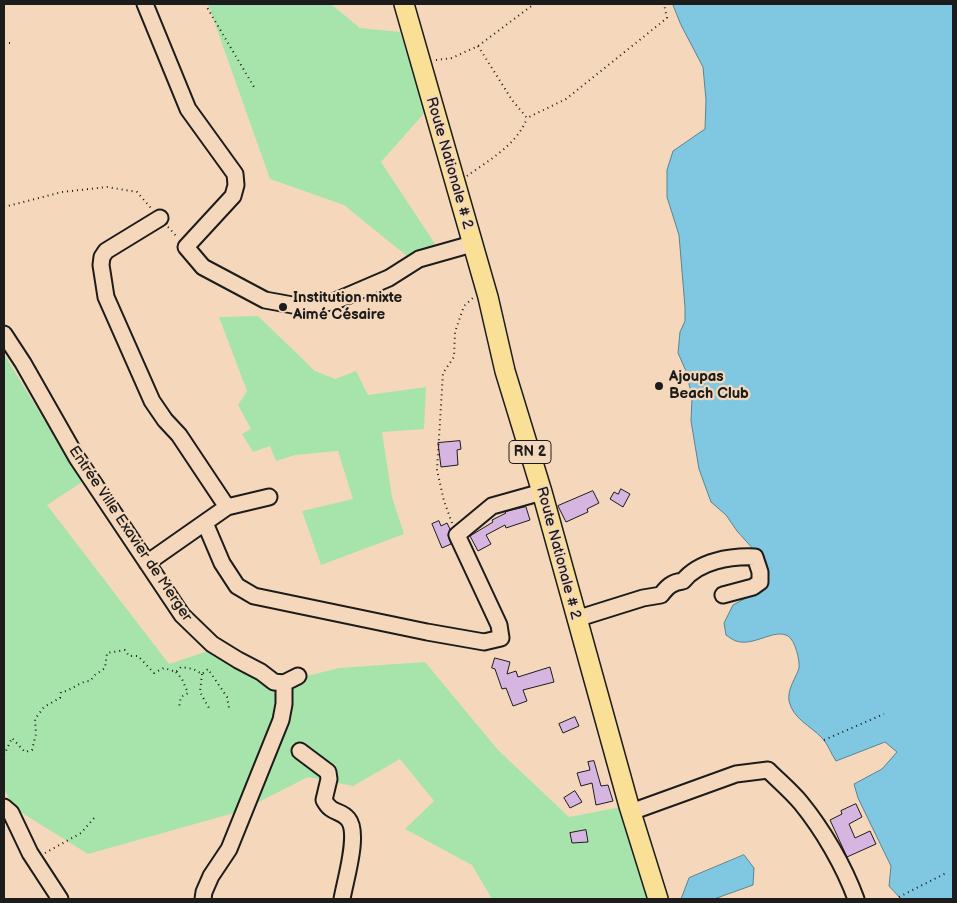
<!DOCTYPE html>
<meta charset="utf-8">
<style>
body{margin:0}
#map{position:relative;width:957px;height:903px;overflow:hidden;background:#f5d8bb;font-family:"Balsamiq Sans",sans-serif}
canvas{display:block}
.frame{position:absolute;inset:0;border:5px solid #1c1c1c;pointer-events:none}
</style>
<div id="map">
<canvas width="957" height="903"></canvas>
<div class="frame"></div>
</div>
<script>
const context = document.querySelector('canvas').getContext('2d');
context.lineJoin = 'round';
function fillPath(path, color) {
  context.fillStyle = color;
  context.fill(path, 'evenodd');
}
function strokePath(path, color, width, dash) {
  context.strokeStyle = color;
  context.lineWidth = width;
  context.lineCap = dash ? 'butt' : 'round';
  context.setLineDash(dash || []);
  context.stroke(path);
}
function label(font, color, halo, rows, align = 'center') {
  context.font = font + ' "Balsamiq Sans",sans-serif';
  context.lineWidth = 4.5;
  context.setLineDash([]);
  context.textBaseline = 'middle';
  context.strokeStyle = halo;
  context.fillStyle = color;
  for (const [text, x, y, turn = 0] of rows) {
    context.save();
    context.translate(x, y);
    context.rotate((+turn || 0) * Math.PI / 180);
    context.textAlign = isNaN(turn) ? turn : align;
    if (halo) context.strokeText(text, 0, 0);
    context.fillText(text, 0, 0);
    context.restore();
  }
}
const green = new Path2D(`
 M208 4H331L360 28 400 32 427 110 381 162 435 244 408 257 344 205 270 179Z
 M258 316 315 371 335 379 356 371 368 395 426 387 424 429 382 432 392 497 404 534 321 565 302 511 353 499 338 451 295 455 276 461 270 446 253 452 242 434 251 429 238 405 247 391 219 317Z
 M4 354 82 482 47 505 169 664 208 651 254 668 303 677 339 668 425 662 498 750 569 817 621 807 650 899H492L472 865 405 829 434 801 400 759 353 786 308 777 241 811 88 854 14 808 4 789Z`);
const water = new Path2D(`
 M673 4H953V899H901L889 886 891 866 858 798 854 784 882 769 897 752 885 742 836 761C831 754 828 744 822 738 811 726 793 719 789 701 787 689 796 678 799 668 800 660 795 640 788 636 774 628 754 647 736 641 733 640 729 637 726 635L724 623 733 605 765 588 767 583 754 550 737 531 726 515 711 502 699 469 691 421 692 397 686 371 678 353 680 332 685 321V307L679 235 667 197V170L673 151 705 129 706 100 703 67 681 25Z
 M744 855 754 868 753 885 714 899H681L689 878Z`);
const building = new Path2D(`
 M460 441 461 449 457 450 458 465 441 467 438 443Z
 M621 489 630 494 623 507 610 499 614 492 618 494Z
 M593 491 599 503 587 509 588 512 566 522 558 506Z
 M526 507 530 520 506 528 505 525 486 535 491 544 478 551 470 536 493 522 492 520 506 513 505 512Z
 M439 521 441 526 447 523 450 529 448 535 451 544 442 548 432 524Z
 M495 658 510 662 507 674 516 671 518 677 550 667 554 682 523 690 527 701 513 706 506 688 502 689 495 669 492 668Z
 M575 717 579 726 563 733 559 724Z
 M594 761 601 786 608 785 613 801 596 805 592 783 581 786 577 773 590 770 588 762Z
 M575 791 582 802 570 808 564 798Z
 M856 804 862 817 849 824 855 838 870 831 876 844 847 857 830 820 842 814 841 811Z
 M586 830 588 842 572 843 570 833Z`);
const path = new Path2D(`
 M205 4 254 87
 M4 43H10
 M478 46 512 100 527 118 566 99 667 18 664 4
 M436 60 452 58 478 46 534 4
 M467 176C489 160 517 145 527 118
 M4 207 62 192 107 187 137 192 151 208
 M168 227 178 238
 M452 523 444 501 437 470 443 373 454 357 455 332 464 306 474 297
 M176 672 182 679 188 693 181 697 179 707
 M202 674 200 692 210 710
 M824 740 884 714
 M4 755 12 738 25 752 32 750 36 734 35 719 44 707 60 698 61 692C72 691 79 681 90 681L95 675 105 668 107 653 125 650 129 656H138L154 673 164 668 176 672 181 667 193 669 202 674 208 669 227 697 229 708
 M45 853 81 833 95 817
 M899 897 946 873`);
const minor = new Path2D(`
 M145 4 188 109 235 174 236 185 233 196 186 247 203 267 265 300 298 306 333 302 389 278 419 259 472 244
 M160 218 106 251 102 257 101 265 106 297 152 401 165 420 179 435 227 507
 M4 334 23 363 77 458 182 615 212 644 238 660 261 672 274 682 284 683 298 676
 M205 523 222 563 237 586 254 596 427 632 484 642 501 638 499 625 457 535 492 506 542 492
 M147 563 227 507 269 497
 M576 619 643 598 661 595C667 587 672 582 683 581 699 561 730 556 755 557L760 572V582L753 587 723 595
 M300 751 328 772 329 779 324 800C332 815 340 809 348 819 360 833 345 881 342 899
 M4 807 11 813 30 853 60 899
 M631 812 736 774 768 770C779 781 791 791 801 803 823 830 844 866 856 899
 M203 899 204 892 211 876 229 849 281 720 284 704V683`);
const major = new Path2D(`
 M404 4 488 297 505 371 542 492 629 806 658 899`);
const markers = [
 [283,307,5,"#1c1c1c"],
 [659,386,5,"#1c1c1c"]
];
const shields = [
 [530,452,42]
];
const shieldNames = [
 ["RN 2",530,452]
];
const streetNames = [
 ["Route Nationale # 2",449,163,74],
 ["Entrée Ville Exavier de Merger",130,534,56],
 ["Route Nationale # 2",558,553,75]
];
const poiNames = [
 ["Institution mixte",293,298],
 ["Aimé Césaire",293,315],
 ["Ajoupas",669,377],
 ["Beach Club",669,394]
];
fillPath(green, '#a6e4ac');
fillPath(water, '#80c8e1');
strokePath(water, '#588392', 1);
fillPath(building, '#d6b5e0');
strokePath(building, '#1c1c1c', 1);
strokePath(minor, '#1c1c1c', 19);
strokePath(major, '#1c1c1c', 22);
strokePath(path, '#1c1c1c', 2, [1, 4]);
strokePath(minor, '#f5d8bb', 15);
strokePath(major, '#f9e096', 19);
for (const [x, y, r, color] of markers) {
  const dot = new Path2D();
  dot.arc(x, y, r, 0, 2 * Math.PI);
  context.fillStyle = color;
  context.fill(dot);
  strokePath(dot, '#f5d8bb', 2);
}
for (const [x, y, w] of shields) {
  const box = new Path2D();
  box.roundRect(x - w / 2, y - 11.5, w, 23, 4);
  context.fillStyle = '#f5d8bb';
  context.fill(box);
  strokePath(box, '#1c1c1c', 1);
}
label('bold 14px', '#1c1c1c', null, shieldNames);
label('15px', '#1c1c1c', '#f5d8bb', streetNames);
label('bold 15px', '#1c1c1c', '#f5d8bb', poiNames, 'left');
</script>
